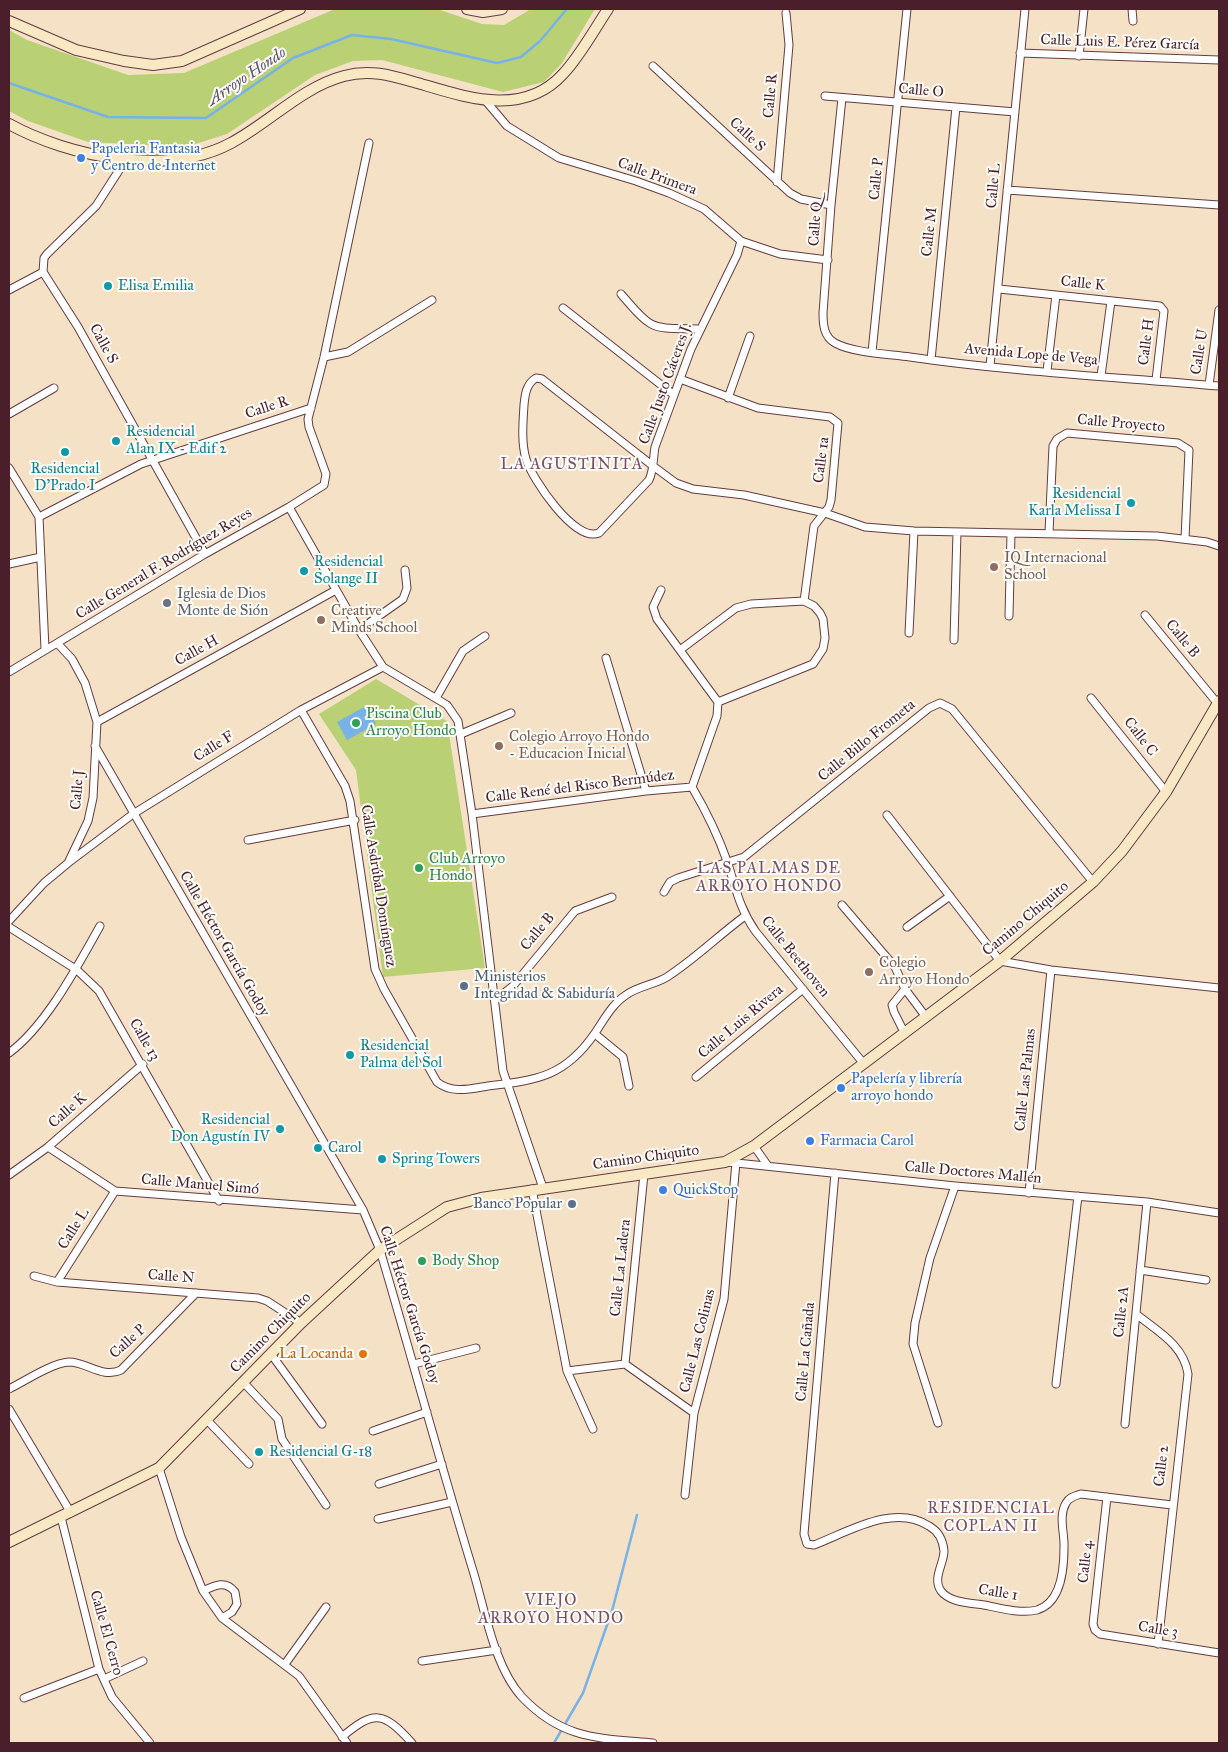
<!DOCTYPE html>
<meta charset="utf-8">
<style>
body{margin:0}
#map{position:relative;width:1228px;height:1752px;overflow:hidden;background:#f5e1c6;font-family:"IM FELL Great Primer",serif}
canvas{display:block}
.frame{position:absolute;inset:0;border:10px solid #4a1f2b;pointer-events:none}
</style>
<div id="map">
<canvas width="1228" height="1752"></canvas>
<div class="frame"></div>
</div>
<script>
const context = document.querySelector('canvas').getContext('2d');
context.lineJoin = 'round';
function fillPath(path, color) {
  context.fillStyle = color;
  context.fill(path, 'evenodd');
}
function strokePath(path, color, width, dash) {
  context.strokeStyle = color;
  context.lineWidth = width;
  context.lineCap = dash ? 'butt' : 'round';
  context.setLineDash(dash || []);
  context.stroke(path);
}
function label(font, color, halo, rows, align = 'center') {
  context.font = font + ' "IM FELL Great Primer",serif';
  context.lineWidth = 4;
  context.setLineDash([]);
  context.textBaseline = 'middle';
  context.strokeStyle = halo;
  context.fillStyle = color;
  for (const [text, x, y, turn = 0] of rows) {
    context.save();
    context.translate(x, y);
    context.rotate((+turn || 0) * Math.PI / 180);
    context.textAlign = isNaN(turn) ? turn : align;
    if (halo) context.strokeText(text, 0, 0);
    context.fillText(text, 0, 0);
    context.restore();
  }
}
const green = new Path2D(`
 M335 9H437L482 24 504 25 531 9H595L562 63 544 82 503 92 382 60 353 61 315 75 227 134 186 147 88 142 28 121 9 111V30L27 40 128 75 184 73Z
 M376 679 447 721 485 968 383 977 356 770 319 714Z`);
const water = new Path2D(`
 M366 706 376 724 347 740 337 722Z`);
const stream = new Path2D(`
 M9 83 108 117 206 118 293 58 352 35 391 39 497 63 521 57 540 41 566 10
 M554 1743 583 1693 612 1611 637 1515`);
const street = new Path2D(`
 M1132 9 1133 21
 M1020 53 1219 60
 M1079 56 1084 9
 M653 66 790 193 801 199 831 205
 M825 96 1015 112
 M842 98 831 205 823 313C823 325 824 337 835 343 853 353 889 354 910 357 1012 372 1116 377 1219 386
 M485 100 507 126 559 158 636 181 669 193 704 209 741 241 780 254 828 260
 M125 161 96 206 47 254 44 258 43 272 78 327 205 554
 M777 182 789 45 786 13
 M1007 190 1219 205
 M741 241 737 255 691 349 655 447C653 458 654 470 649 480L599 533C575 543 532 479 526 459 521 442 523 422 524 405 525 395 526 384 536 378L542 379 653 466 676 483 693 489 744 495 825 513 865 527 914 531 1157 536 1207 542 1219 546
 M999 289 1160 306 1164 311 1156 380
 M9 290 43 272
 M621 294C654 332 650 328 700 329
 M563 308 674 395
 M872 352 907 9
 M324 357 348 352 432 300
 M931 360 956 107
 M990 366 1025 9
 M1047 371 1056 295
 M1101 376 1111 301
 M680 379 758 408 830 417 838 423 831 500 829 507 814 526 804 601
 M1209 385 1219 310
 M728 398 750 336
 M9 414 54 388
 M9 468 39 517 45 649
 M289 507 359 630 383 667 447 705 458 721 472 814 503 1071 543 1188
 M39 517 141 464 311 408
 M1049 533 1053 446 1057 439 1067 433 1178 443 1189 450 1185 539
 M9 564 41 557
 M661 590 653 607 657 619 718 702 717 716 692 787C706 811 718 835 727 861 736 888 739 908 756 932L864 1064
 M1145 615 1218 704
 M1009 616 1011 533
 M359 630 403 599 407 588 405 570
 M909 633 914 531
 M954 640 957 532
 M680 650 736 608 751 604 804 601 814 606 820 613 823 619 825 638 823 649 813 664 718 702
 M606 658 646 791
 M9 672 205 554 289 507 324 485 326 474 309 427 308 419 324 357 369 143
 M436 698 463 651 485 636
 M1091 698 1166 792
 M301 710 345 786 350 801 375 969 384 989 437 1082C452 1094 470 1089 488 1086 537 1080 565 1077 595 1033 604 1020 612 1004 626 995 638 986 654 985 667 977 695 959 719 935 745 916
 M97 722 336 590
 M461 734 511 713
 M95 746 363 1210 380 1250C412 1358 441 1466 474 1574 485 1611 495 1668 522 1697 563 1740 599 1738 653 1743
 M472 814 646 791 692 787
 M887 815 1000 961 1051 970 1219 988
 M248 840 355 820
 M68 863 133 814 301 710 383 667
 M664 892 670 882 678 878 744 857 929 708 940 703 952 709 1093 882
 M842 905 895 967 905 989 926 1017
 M9 921 44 883 68 863 88 821 93 798 97 722 85 683 72 659 58 644
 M9 927 77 970 99 991 219 1201
 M907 927 950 896
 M495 1000 513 986 575 911 612 897
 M595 1034 623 1057 629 1086
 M905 1034 894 1012 892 1005 905 989
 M9 1053C46 1026 78 965 100 926
 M696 1077 803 989
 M754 1146 768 1166
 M48 1147 115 1191 363 1210
 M727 1162 955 1186 1147 1202 1219 1213
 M835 1173 804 1534 807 1544 814 1545C848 1532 894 1503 929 1526 938 1531 943 1540 944 1551 944 1564 932 1578 941 1591 950 1603 971 1603 984 1605 999 1608 1021 1614 1037 1610 1061 1603 1064 1569 1064 1548 1065 1534 1058 1517 1066 1503 1069 1497 1075 1496 1081 1494L1172 1505
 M9 1175 48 1147 143 1064
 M532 1189 567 1371 593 1429
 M1029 1193 1051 970
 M1140 1270 1206 1280
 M34 1276 57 1282 258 1298 267 1301 301 1323
 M57 1282 115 1191
 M1136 1314C1157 1331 1184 1345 1188 1374L1158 1644
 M271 1354 322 1424
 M414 1364 476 1348
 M625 1364 644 1174
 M567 1371 625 1364 694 1413
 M244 1383 278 1419 282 1439 326 1505
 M1056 1384 1078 1196
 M9 1389C25 1381 52 1363 69 1362 87 1362 103 1379 121 1370L196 1293
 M9 1409 71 1513
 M206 1419 249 1464
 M938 1423 913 1344 915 1323 930 1258 955 1186
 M1125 1424 1147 1202
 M373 1431 427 1412
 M159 1468 181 1537 203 1591 222 1618 299 1676 347 1743
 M379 1484 442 1464
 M685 1495 694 1413 724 1299 736 1162
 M1107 1497 1093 1624 1095 1630 1100 1634 1219 1653
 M61 1517 99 1669 112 1697 150 1743
 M378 1519 452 1502
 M203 1591C215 1585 226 1580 235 1592L237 1604 232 1612 222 1618
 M422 1661 497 1650
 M285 1664 326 1607
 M104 1679 143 1661
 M24 1698 99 1669
 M342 1737C374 1710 383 1711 412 1743`);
const secondary = new Path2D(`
 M467 9 483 12 502 9
 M9 21 76 50 124 61 153 65 182 61 300 9
 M9 124C69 157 168 177 231 143 269 123 302 87 344 76 369 69 390 75 414 82 463 96 522 119 563 74 580 56 594 30 608 9
 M9 1542 159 1468 301 1323 380 1250 447 1207 481 1198 725 1162 754 1146 1000 961 1093 882 1122 851 1166 792 1219 701`);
const markers = [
 [81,158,5,"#3f7fe0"],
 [108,286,5,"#0f9aa8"],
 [116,441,5,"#0f9aa8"],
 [65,452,5,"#0f9aa8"],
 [1131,503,5,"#0f9aa8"],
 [994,567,5,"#8d6e63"],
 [304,571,5,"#0f9aa8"],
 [167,603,5,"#6b7280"],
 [321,620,5,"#8d6e63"],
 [356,723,5,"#2e9e5b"],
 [499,746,5,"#8d6e63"],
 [419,868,5,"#2e9e5b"],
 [869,972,5,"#8d6e63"],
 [464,986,5,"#5c6f8a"],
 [350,1055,5,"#0f9aa8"],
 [841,1088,5,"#3f7fe0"],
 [280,1129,5,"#0f9aa8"],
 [810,1141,5,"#3f7fe0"],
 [318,1148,5,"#0f9aa8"],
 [382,1159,5,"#0f9aa8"],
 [663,1190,5,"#3f7fe0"],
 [572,1204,5,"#5c6f8a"],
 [422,1261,5,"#2e9e5b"],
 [363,1354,5,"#e8710a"],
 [259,1452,5,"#0f9aa8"]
];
const streetNames = [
 ["Calle Luis E. Pérez García",1120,43,2],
 ["Calle O",921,91,5],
 ["Calle R",771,96,-85],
 ["Calle S",747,135,43],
 ["Calle Primera",657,177,20],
 ["Calle P",877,179,-84],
 ["Calle L",994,186,-85],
 ["Calle Q",816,224,-86],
 ["Calle M",930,232,-84],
 ["Calle K",1083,284,6],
 ["Calle H",1147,342,-83],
 ["Calle S",103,344,61],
 ["Calle U",1200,352,-81],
 ["Avenida Lope de Vega",1031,355,5],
 ["Calle Justo Cáceres J.",666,384,-70],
 ["Calle R",267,408,-18],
 ["Calle Proyecto",1121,424,5],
 ["Calle 1a",822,460,-83],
 ["Calle General F. Rodríguez Reyes",164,564,-31],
 ["Calle B",1182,639,51],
 ["Calle H",197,651,-29],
 ["Calle C",1140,737,52],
 ["Calle Billo Frometa",867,741,-39],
 ["Calle F",214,747,-32],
 ["Calle René del Risco Bermúdez",580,787,-7],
 ["Calle J",78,790,-85],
 ["Calle Asdrúbal Domínguez",378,886,81],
 ["Camino Chiquito",1026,919,-40],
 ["Calle B",538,932,-50],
 ["Calle Héctor García Godoy",224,944,60],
 ["Calle Beethoven",795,957,51],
 ["Calle Luis Rivera",741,1022,-40],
 ["Calle 13",144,1040,60],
 ["Calle Las Palmas",1026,1080,-84],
 ["Calle K",68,1111,-41],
 ["Camino Chiquito",646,1158,-8],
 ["Calle Doctores Mallén",973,1173,5],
 ["Calle Manuel Simó",200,1185,5],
 ["Calle L",74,1229,-58],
 ["Calle La Ladera",621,1268,-84],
 ["Calle N",171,1277,4],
 ["Calle Héctor García Godoy",409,1305,72],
 ["Calle 2A",1122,1312,-84],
 ["Camino Chiquito",271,1333,-45],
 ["Calle Las Colinas",698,1341,-76],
 ["Calle P",128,1342,-42],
 ["Calle La Cañada",806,1352,-85],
 ["Calle 2",1162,1466,-83],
 ["Calle 4",1086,1562,-84],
 ["Calle 1",998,1593,9],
 ["Calle 3",1158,1630,9],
 ["Calle El Cerro",106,1633,74]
];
const shopNames = [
 ["Papeleria Fantasia",91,149],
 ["y Centro de Internet",91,166],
 ["Papelería y librería",851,1079],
 ["arroyo hondo",851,1096],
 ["Farmacia Carol",820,1141],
 ["QuickStop",673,1190]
];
const cultureNames = [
 ["Elisa Emilia",118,286],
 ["Residencial",126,432],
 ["Alan IX - Edif 2",126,449],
 ["Residencial",65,469,"center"],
 ["D'Prado I",65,486,"center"],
 ["Residencial",1121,494,"right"],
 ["Karla Melissa I",1121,511,"right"],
 ["Residencial",314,562],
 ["Solange II",314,579],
 ["Residencial",360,1046],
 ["Palma del Sol",360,1063],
 ["Residencial",270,1120,"right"],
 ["Don Agustín IV",270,1137,"right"],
 ["Carol",328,1148],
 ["Spring Towers",392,1159],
 ["Residencial G-18",269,1452]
];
const educationNames = [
 ["IQ Internacional",1004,558],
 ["School",1004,575],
 ["Creative",331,611],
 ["Minds School",331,628],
 ["Colegio Arroyo Hondo",509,737],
 ["- Educacion Inicial",509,754],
 ["Colegio",879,963],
 ["Arroyo Hondo",879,980]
];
const worshipNames = [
 ["Iglesia de Dios",177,594],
 ["Monte de Sión",177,611]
];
const leisureNames = [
 ["Piscina Club",366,714],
 ["Arroyo Hondo",366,731],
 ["Club Arroyo",429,859],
 ["Hondo",429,876],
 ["Body Shop",432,1261]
];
const serviceNames = [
 ["Ministerios",474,977],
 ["Integridad & Sabiduría",474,994],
 ["Banco Popular",562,1204,"right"]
];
const foodNames = [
 ["La Locanda",353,1354]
];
const waterNames = [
 ["Arroyo Hondo",247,77,-34]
];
const neighbourhoodNames = [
 ["LA AGUSTINITA",572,465],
 ["LAS PALMAS DE",769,869],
 ["ARROYO HONDO",769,887],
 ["RESIDENCIAL",991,1509],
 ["COPLAN II",991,1527],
 ["VIEJO",551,1601],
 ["ARROYO HONDO",551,1619]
];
fillPath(green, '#bad074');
fillPath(water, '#77b2e8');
strokePath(stream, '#77b2e8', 2.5);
strokePath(street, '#643c42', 9);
strokePath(secondary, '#643c42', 12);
strokePath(street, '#fff', 7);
strokePath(secondary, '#f8e8c3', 10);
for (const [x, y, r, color] of markers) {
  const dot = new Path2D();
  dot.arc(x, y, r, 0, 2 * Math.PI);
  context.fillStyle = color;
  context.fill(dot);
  strokePath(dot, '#fdfcf7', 2);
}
label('15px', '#4a1f2b', '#fdfcf7', streetNames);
label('15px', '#366cbe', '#fdfcf7', shopNames, 'left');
label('15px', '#0d838f', '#fdfcf7', cultureNames, 'left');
label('15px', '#785e54', '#fdfcf7', educationNames, 'left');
label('15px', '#5b616d', '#fdfcf7', worshipNames, 'left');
label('15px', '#27864d', '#fdfcf7', leisureNames, 'left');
label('15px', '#4e5e75', '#fdfcf7', serviceNames, 'left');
label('15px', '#c56008', '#fdfcf7', foodNames, 'right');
label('italic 16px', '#5a526d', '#fdfcf7', waterNames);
context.letterSpacing = '1px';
label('16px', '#785068', '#fdfcf7', neighbourhoodNames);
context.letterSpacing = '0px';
</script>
